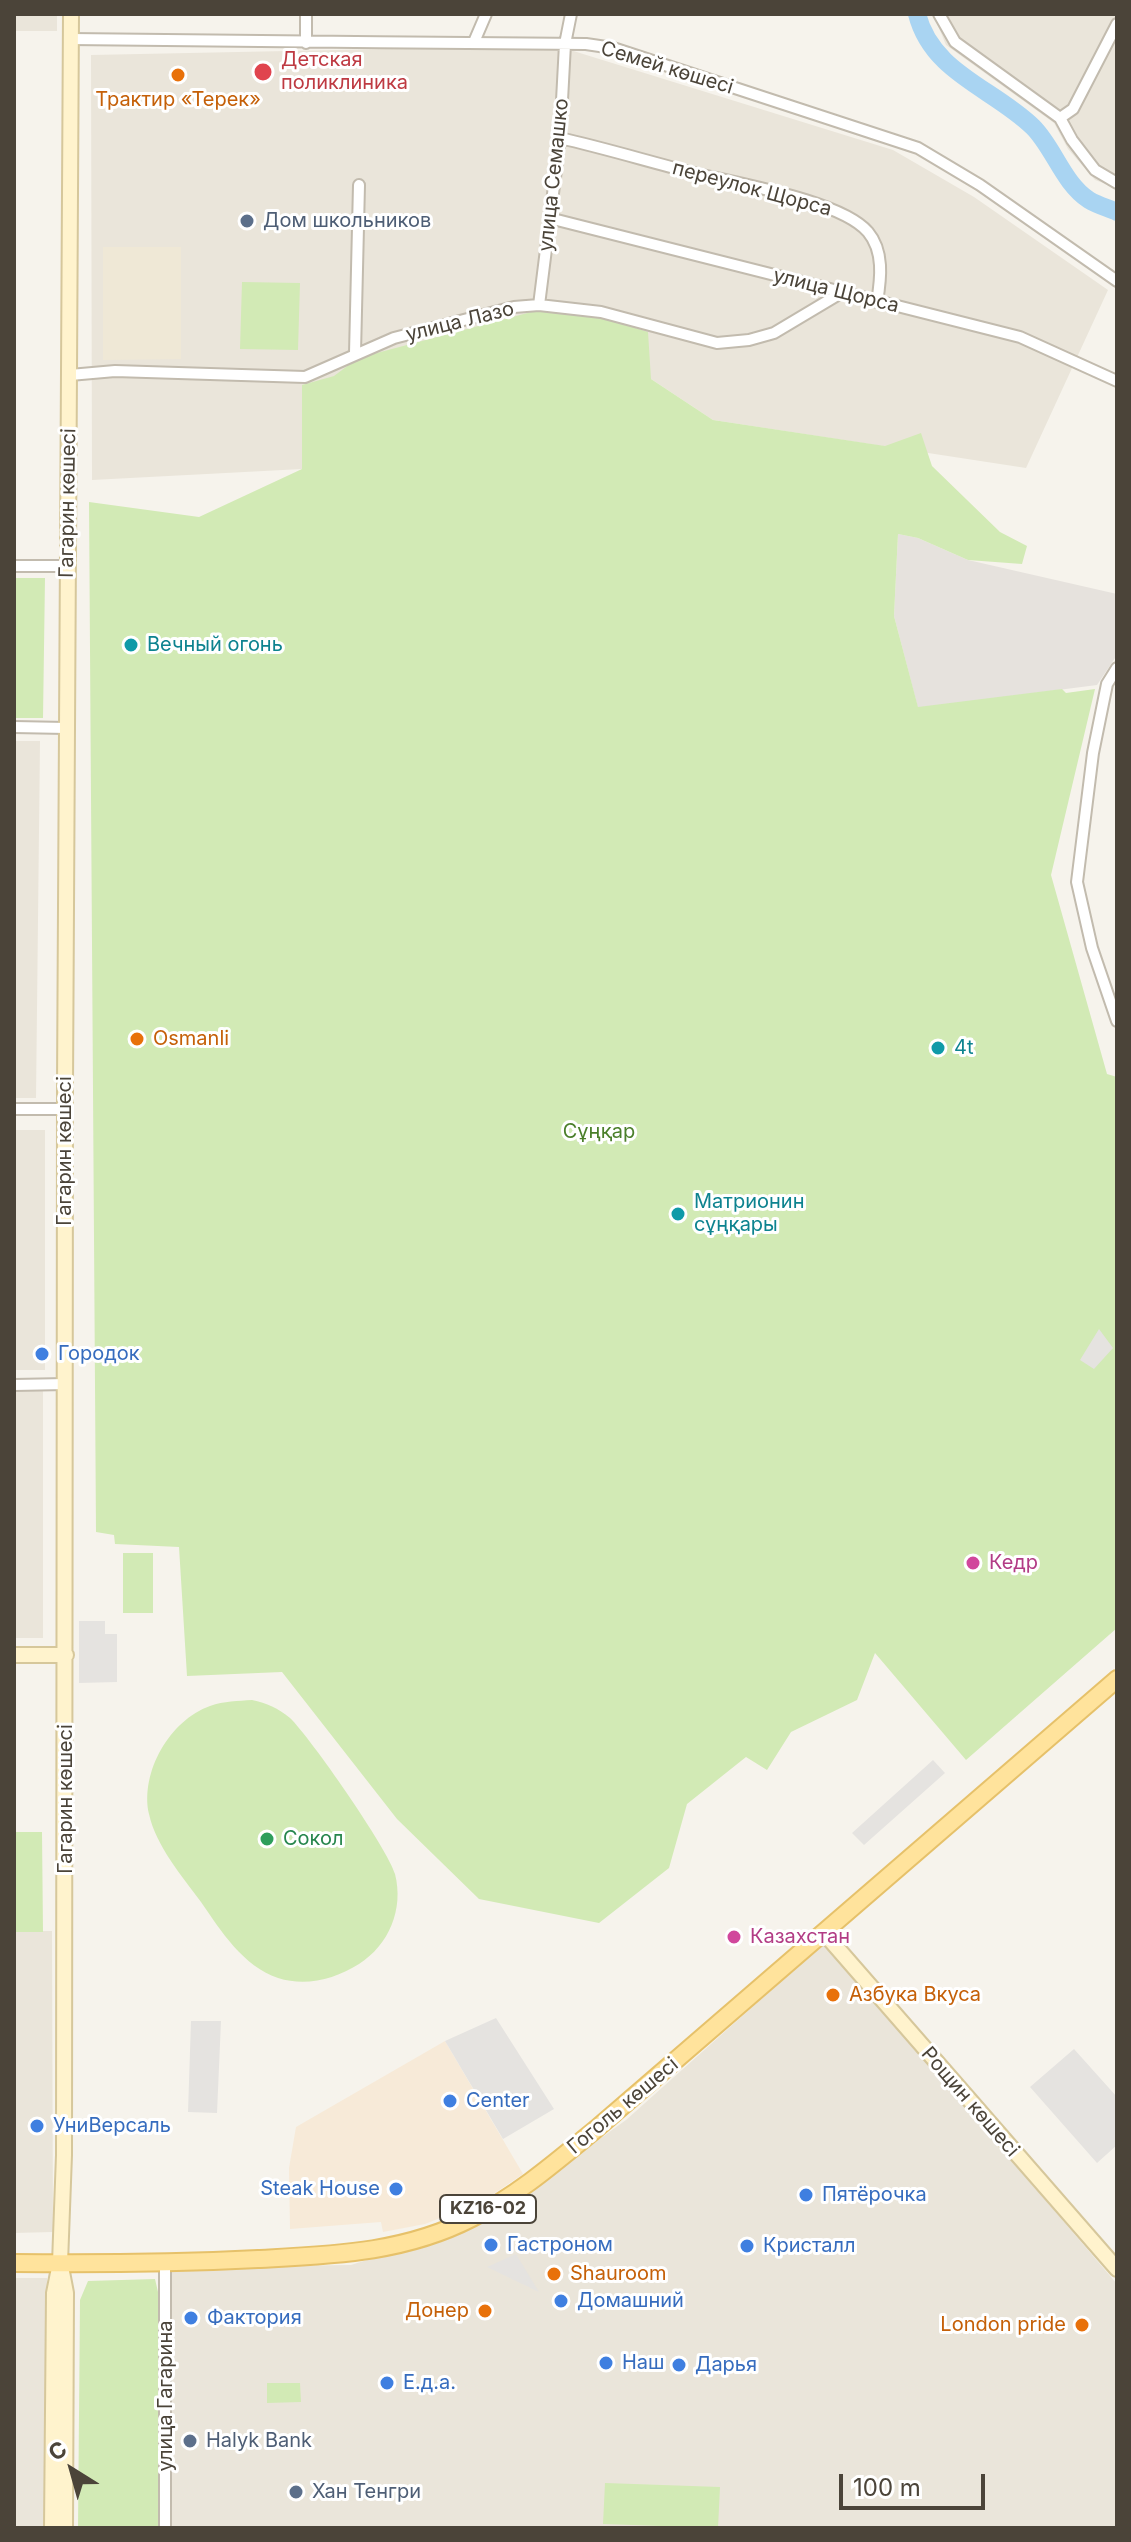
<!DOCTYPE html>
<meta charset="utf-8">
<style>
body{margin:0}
#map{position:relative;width:1131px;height:2542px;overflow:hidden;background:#f6f3ec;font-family:Inter,sans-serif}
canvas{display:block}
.frame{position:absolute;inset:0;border:16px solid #4b4439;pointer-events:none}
.north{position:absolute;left:32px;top:2430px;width:80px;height:80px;-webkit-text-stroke:6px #fff;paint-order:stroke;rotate:323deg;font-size:22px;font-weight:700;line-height:32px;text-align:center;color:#4b4439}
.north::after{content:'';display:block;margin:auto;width:28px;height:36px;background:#4b4439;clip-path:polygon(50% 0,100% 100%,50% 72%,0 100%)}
.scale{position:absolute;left:839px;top:2474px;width:146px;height:36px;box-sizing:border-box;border:4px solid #4b4439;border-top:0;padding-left:10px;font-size:24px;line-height:28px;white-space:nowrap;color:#4b4439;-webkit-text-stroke:6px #fff;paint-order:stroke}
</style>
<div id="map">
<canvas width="1131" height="2542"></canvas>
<div class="frame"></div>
<div class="north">С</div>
<div class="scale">100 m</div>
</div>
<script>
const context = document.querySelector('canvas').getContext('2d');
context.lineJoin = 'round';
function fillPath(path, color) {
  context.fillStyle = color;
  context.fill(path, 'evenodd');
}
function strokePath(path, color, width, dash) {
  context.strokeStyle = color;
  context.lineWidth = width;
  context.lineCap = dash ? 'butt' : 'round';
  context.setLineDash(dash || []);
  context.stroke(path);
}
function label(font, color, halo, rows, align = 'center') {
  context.font = font + ' Inter,sans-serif';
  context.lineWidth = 6;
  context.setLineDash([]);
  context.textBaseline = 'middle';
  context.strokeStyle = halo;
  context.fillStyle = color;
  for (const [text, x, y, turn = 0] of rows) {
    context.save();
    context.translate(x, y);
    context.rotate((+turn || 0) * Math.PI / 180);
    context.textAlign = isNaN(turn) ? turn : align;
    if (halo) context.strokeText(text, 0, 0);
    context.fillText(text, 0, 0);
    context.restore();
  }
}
const residential = new Path2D(`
 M14 14H57V31H14Z
 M933 14H1117V188L1095 180 1068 149 1054 123 946 45Z
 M532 46 567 49 893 150 974 197 1108 290 1026 468 713 420 556 316 302 469 92 480 91 55Z
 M14 741H40L36 1098H14Z
 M14 1130H45V1370H14Z
 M14 1390H43V1638H14Z
 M14 1931H52L53 2232 14 2233Z
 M825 1942 1117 2284V2528H164L167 2267 351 2265 483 2223 626 2120Z
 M14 2278H47L45 2528H14Z`);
const commercial = new Path2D(`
 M445 2041 523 2174 483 2201 425 2224 383 2232 381 2222 290 2229 289 2168 296 2127Z`);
const industrial = new Path2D(`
 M898 534 918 538 968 560 1117 594V655L1097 685 918 708 894 616Z`);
const education = new Path2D(`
 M103 247H181V359L103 360Z`);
const green = new Path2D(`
 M242 282 300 283 298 350 240 349Z
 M535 311 601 317 648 332 651 379 713 420 885 446 921 433 932 466 1000 532 1027 546 1022 564 968 560 918 538 898 534 894 616 918 707 1062 689 1066 693 1095 689 1051 875 1107 1074 1117 1077V1628L966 1760 875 1653 857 1700 791 1732 767 1770 746 1757 687 1804 669 1868 599 1923 479 1899 397 1819 282 1672 187 1676 179 1547 115 1544 114 1535 96 1532 89 502 199 517 302 469V385L334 376 358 358Z
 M14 578H45L43 718H14Z
 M123 1553H153V1613H123Z
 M252 1700C267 1703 278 1708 290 1718 310 1737 388 1849 395 1874 404 1909 389 1945 359 1964 335 1979 306 1987 278 1978 243 1966 221 1931 201 1902 182 1876 156 1846 149 1814 140 1772 170 1720 210 1706 224 1701 238 1701 252 1700Z
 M14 1832H42L43 1932H14Z
 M155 2279 161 2305 159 2528H78L80 2300 88 2281Z
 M267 2383H300L301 2402 267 2403Z
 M605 2483 720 2487 718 2528 603 2524Z`);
const parking = new Path2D(`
 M1099 1329 1113 1348 1094 1369 1080 1360Z
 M79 1621H105V1634H117V1682L79 1683Z
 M933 1760 945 1773 864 1845 852 1833Z
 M496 2018 554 2109 503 2139 445 2041Z
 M191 2021H221L217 2113 188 2112Z
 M1074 2049 1117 2097V2145L1097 2163 1030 2087Z
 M516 2254 539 2292 487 2267Z`);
const river = new Path2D(`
 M917 14C932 73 993 88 1033 127 1054 148 1063 183 1089 200 1097 205 1108 208 1117 212`);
const street = new Path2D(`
 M306 14V43
 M939 14 955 42 1060 118 1072 140 1095 170 1117 183
 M70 39C242 42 414 42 586 44L613 48 918 148 980 185 1117 281
 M474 42 486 14
 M1060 118 1073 109 1117 24
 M560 138C604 148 647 161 690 172 733 183 841 200 868 232 884 251 881 278 877 302
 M549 218 1020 337 1117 381
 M539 305 560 138 565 44 571 14
 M355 353 359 185
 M70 375 115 371 305 377 394 338 514 307 539 305 601 312 717 343 749 340 774 333 841 293
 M14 566H67
 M1117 668 1107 684 1093 753 1077 882 1092 948 1117 1021
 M14 727 66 728
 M14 1109H65
 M14 1385 66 1384
 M165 2263V2528`);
const secondary = new Path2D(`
 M14 1655H66
 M825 1934 1117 2269
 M62 2272 66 2293 65 2528
 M52 2528 54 2293 60 2263 64 2155 65 1083 71 14`);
const primary = new Path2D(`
 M14 2263C96 2264 177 2263 258 2259 333 2255 404 2253 472 2218 518 2195 557 2161 596 2129L1117 1679`);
const markers = [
 [263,72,10,"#e0444e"],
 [178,75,8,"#e8710a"],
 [247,221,8,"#5c6f8a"],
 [131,645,8,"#0f9aa8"],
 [137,1039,8,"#e8710a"],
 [938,1048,8,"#0f9aa8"],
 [678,1214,8,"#0f9aa8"],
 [42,1354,8,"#3f7fe0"],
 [973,1563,8,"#d1479c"],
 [267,1839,8,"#2e9e5b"],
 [734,1937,8,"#d1479c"],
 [833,1995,8,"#e8710a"],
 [450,2101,8,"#3f7fe0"],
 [37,2126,8,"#3f7fe0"],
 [396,2189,8,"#3f7fe0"],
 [806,2195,8,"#3f7fe0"],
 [491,2245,8,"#3f7fe0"],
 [747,2246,8,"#3f7fe0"],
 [554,2274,8,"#e8710a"],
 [561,2301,8,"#3f7fe0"],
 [485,2311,8,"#e8710a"],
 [191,2318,8,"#3f7fe0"],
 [1082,2325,8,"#e8710a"],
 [606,2363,8,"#3f7fe0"],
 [679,2365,8,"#3f7fe0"],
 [387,2383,8,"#3f7fe0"],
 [190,2441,8,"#5c6f8a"],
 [296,2492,8,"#5c6f8a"]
];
const shields = [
 [488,2209,96]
];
const shieldNames = [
 ["KZ16-02",488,2209]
];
const healthNames = [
 ["Детская",281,60],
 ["поликлиника",281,83]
];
const streetNames = [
 ["Семей көшесі",667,68,17],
 ["улица Семашко",554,175,-84],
 ["переулок Щорса",752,189,15],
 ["улица Щорса",836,291,14],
 ["улица Лазо",460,322,-14],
 ["Гагарин көшесі",68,503,-89],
 ["Гагарин көшесі",65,1151,-90],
 ["Гагарин көшесі",66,1799,-90],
 ["Рощин көшесі",970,2102,49],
 ["Гоголь көшесі",623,2106,-40],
 ["улица Гагарина",166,2396,-90]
];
const foodNames = [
 ["Трактир «Терек»",178,100,"center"],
 ["Osmanli",153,1039],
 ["Азбука Вкуса",849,1995],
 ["Shauroom",570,2274],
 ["Донер",469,2311,"right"],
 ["London pride",1066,2325,"right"]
];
const serviceNames = [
 ["Дом школьников",263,221],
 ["Halyk Bank",206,2441],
 ["Хан Тенгри",312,2492]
];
const cultureNames = [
 ["Вечный огонь",147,645],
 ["4t",954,1048],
 ["Матрионин",694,1202],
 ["сұңқары",694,1225]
];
const parkNames = [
 ["Сұңқар",599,1132]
];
const shopNames = [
 ["Городок",58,1354],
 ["Center",466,2101],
 ["УниВерсаль",53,2126],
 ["Steak House",380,2189,"right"],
 ["Пятёрочка",822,2195],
 ["Гастроном",507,2245],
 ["Кристалл",763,2246],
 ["Домашний",577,2301],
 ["Фактория",207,2318],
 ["Наш",622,2363],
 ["Дарья",695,2365],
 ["Е.д.а.",403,2383]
];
const hotelNames = [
 ["Кедр",989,1563],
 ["Казахстан",750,1937]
];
const leisureNames = [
 ["Сокол",283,1839]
];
fillPath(residential, '#eae5da');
fillPath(commercial, '#f7ead8');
fillPath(industrial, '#e6e2dd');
fillPath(education, '#efe8d6');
fillPath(green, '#d2eab5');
fillPath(parking, '#e5e3e0');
strokePath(river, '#a9d4f2', 18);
strokePath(street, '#c2bbae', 14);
strokePath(secondary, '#d6c79b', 18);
strokePath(primary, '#e6c16a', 20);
strokePath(street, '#fff', 10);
strokePath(secondary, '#fff3cd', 14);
strokePath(primary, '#ffe39c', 16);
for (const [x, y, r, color] of markers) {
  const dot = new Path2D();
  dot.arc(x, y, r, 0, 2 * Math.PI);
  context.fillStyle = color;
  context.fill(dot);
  strokePath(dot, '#fff', 3);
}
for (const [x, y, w] of shields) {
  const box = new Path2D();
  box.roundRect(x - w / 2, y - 14, w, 28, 6);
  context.fillStyle = '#fff';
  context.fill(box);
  strokePath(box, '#4b4439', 2);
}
label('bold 18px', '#4b4439', null, shieldNames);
label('20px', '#be3a42', '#fff', healthNames, 'left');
label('20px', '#4b4439', '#fff', streetNames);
label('20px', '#c56008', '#fff', foodNames, 'left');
label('20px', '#4e5e75', '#fff', serviceNames, 'left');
label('20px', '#0d838f', '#fff', cultureNames, 'left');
label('20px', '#4a7f2a', '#fff', parkNames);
label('20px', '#366cbe', '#fff', shopNames, 'left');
label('20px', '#b23c85', '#fff', hotelNames, 'left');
label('20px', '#27864d', '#fff', leisureNames, 'left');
</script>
